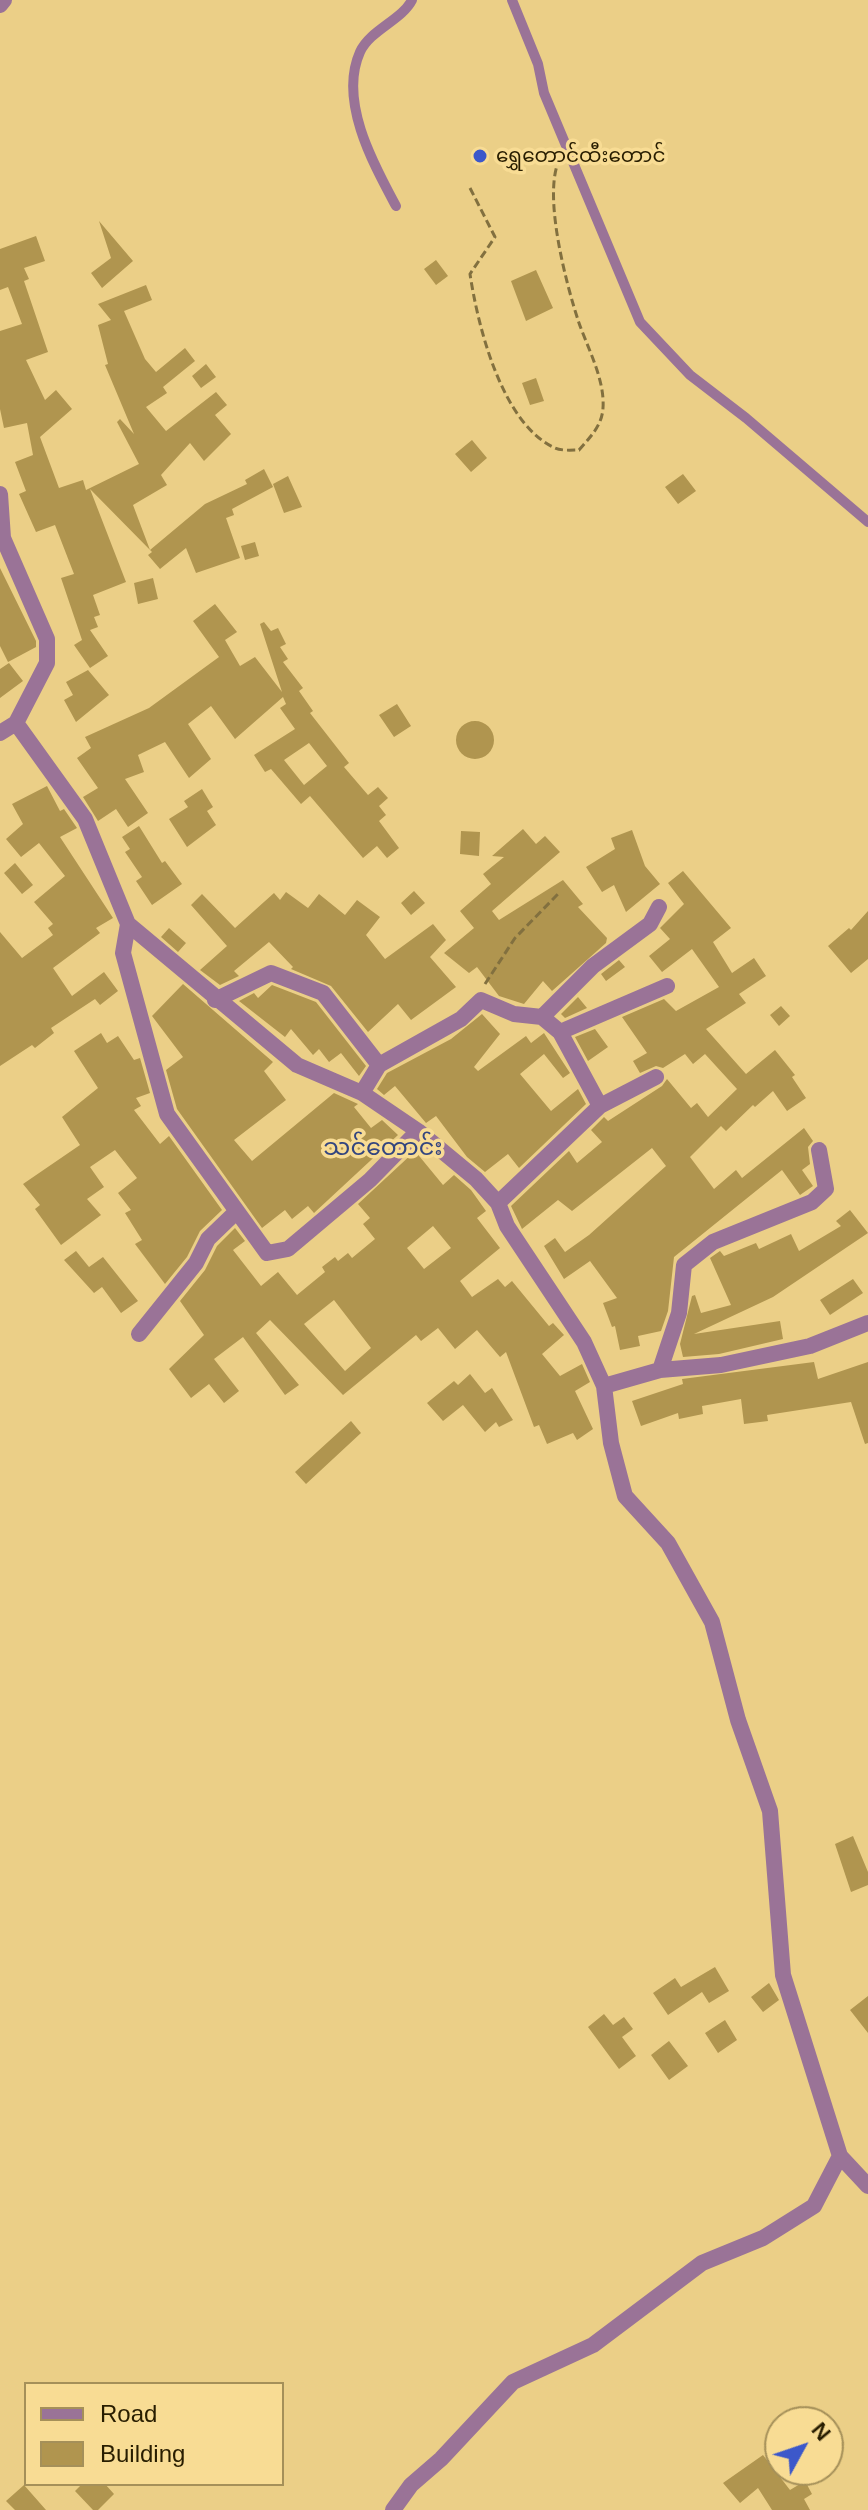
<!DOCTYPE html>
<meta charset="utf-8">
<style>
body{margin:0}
#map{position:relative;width:868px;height:2510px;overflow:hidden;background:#ebcf87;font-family:Helvetica,sans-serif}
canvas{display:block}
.legend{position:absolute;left:24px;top:2382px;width:260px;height:104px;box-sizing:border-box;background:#f8dc94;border:2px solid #a59059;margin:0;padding:10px 14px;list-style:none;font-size:24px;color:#281d00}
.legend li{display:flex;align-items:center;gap:16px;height:40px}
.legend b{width:40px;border:2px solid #a59059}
.north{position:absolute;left:764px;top:2406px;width:80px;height:80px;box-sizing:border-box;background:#f8dc94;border:2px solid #a59059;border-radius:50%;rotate:50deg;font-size:22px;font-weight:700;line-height:32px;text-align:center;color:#281d00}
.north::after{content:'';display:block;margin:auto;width:28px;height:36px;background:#3c58ca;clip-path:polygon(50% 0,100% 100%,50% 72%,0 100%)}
</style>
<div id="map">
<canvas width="868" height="2510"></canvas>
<ul class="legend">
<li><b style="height:10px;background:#9a7397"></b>Road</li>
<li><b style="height:22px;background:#b0954f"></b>Building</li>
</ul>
<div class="north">N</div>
</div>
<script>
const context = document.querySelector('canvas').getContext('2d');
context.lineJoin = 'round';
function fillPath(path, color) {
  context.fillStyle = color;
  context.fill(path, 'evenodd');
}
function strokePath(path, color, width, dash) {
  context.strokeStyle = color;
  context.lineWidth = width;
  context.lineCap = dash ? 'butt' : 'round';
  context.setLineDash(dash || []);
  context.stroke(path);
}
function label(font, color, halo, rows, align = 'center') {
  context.font = font + ' Helvetica,"Noto Sans Myanmar",sans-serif';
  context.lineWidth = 7;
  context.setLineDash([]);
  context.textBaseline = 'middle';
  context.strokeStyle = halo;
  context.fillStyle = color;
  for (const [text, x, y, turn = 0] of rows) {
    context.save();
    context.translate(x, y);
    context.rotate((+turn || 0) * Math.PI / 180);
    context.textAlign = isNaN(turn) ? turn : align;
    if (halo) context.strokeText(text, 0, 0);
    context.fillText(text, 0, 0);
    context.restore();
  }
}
const building = new Path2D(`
 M99 221 133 261 102 288 91 273 111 258Z
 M36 236 45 261 24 268 29 279 24 281 48 352 26 360 45 400 56 390 72 409 40 437 59 488 83 480 86 490 139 464 117 422 120 419 134 434 105 365 108 364 98 325 111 320 98 304 146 285 152 300 124 311 145 359 156 372 185 348 195 361 163 387 167 393 146 407 166 431 216 392 227 405 215 415 231 434 204 461 190 443 161 475 167 485 133 505 150 550 205 504 247 484 245 480 264 469 273 487 232 509 234 515 226 518 240 558 196 573 186 548 160 569 148 555 152 552 90 489 126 582 93 595 100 615 94 617 98 627 90 630 108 656 90 668 74 645 82 640 61 578 74 574 55 525 36 532 19 494 26 491 15 462 33 455 27 423 4 428 0 409V331L22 324 8 287 0 290V249Z
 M436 260 448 276 436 285 424 269Z
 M536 270 553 308 526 321 511 281Z
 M206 364 216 377 201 388 192 376Z
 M536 378 544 401 530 405 522 383Z
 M472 440 487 458 471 472 455 454Z
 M683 474 696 491 678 504 665 487Z
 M288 476 302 507 284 513 273 484Z
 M255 542 259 556 245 560 241 546Z
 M0 568 36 641V647L8 662 0 646Z
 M153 578 158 599 138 604 134 583Z
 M215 604 237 632 225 640 240 666 255 657 282 692 260 624 264 622 271 631 278 628 286 644 280 647 288 659 283 662 303 688 299 691 313 711 310 713 349 763 344 767 368 795 378 787 388 798 379 806 386 815 379 821 399 848 387 858 377 846 363 858 310 796 301 804 271 769 265 772 254 755 295 729 280 708 286 704 283 697 235 739 211 706 188 724 211 759 189 778 165 742 138 755 144 772 125 779 148 813 128 827 116 809 98 821 83 797 98 788 77 758 91 748 85 737 149 708 219 657 193 621ZM309 743 327 766 304 785 284 760Z
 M9 663 23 681 0 698V669Z
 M88 670 109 695 76 722 64 700 73 695 66 682Z
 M397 704 411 726 394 737 379 715Z
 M456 740a19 19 0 1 1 38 0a19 19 0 1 1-38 0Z
 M47 786 60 811 64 809 77 828 60 837 113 918 96 928 100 933 53 968 72 996 104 972 118 991 100 1005 95 999 51 1028 54 1033 35 1048 32 1045 0 1066V932L22 958 53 935 48 928 53 924 34 902 65 876 39 843 21 857 6 839 23 824 12 804Z
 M202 789 213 807 207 811 216 825 187 847 169 819 188 807 184 801Z
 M139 826 162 863 165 861 182 884 152 905 136 881 142 877 125 852 130 849 122 837Z
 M523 829 536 844 545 836 560 852 492 911 499 920 563 880 583 904 578 907 607 938 606 943 552 991 543 981 524 1004 499 996 477 967 469 973 444 953 474 928 460 911 491 884 483 874 504 857 492 856Z
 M632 830 645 866 660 884 626 912 614 885 602 892 586 867 615 849 611 838Z
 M461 831 480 832 479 856 460 854Z
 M15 863 33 885 22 894 4 873Z
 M683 871 731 928 713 942 732 973 754 958 766 976 739 994 746 1003 706 1029 746 1074 775 1050 795 1075 792 1077 806 1098 787 1111 773 1091 755 1107 753 1105 726 1131 721 1126 690 1157 714 1189 736 1170 742 1178 804 1128 813 1141 808 1147 810 1164 802 1170 813 1186 800 1195 782 1170 674 1257 668 1311 661 1331 638 1336 640 1346 620 1350 615 1326 612 1327 603 1303 617 1298 590 1261 564 1279 544 1246 555 1238 565 1252 589 1235 666 1166 652 1148 572 1211 558 1200 522 1229 511 1206 569 1151 577 1163 602 1142 591 1130 604 1117 608 1121 662 1086 667 1079 691 1108 697 1103 708 1117 737 1089 705 1054 693 1064 685 1054 663 1068 656 1066 640 1073 633 1061 647 1053 622 1017 664 999 676 1011 719 987 692 949 662 972 649 956 670 939 660 928 684 904 668 883Z
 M414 891 425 903 411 915 401 903Z
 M286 892 308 908 319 894 345 915 357 900 380 917 366 935 385 959 433 924 446 940 430 957 456 987 411 1020 398 1004 368 1032 331 986 291 969 293 967 269 942 234 971 239 976 220 985 200 970 227 946 191 905 202 894 235 928 274 893 280 900Z
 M868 911V959L851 973 828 946 849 928 851 930Z
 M169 928 186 943 178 952 161 937Z
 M619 960 625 967 606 981 601 974Z
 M183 984 273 1062 264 1071 286 1100 234 1140 252 1161 334 1093 358 1104 354 1107 371 1128 382 1120 398 1135 314 1213 308 1206 292 1219 285 1210 262 1228 177 1109 166 1070 183 1057 152 1016Z
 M272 985 316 1002 366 1066 359 1076 341 1053 329 1062 319 1049 313 1055 291 1029 285 1037 239 1001 254 993 258 998Z
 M578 997 587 1008 565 1018 561 1014Z
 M781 1006 790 1016 779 1026 770 1015Z
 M482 1014 500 1034 474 1067 478 1071 526 1036 531 1043 544 1033 570 1073 563 1078 544 1054 520 1074 551 1111 578 1089 586 1104 519 1168 508 1154 485 1172 467 1157 436 1116 426 1123 395 1086 384 1095 377 1089 387 1073 451 1039Z
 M595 1029 608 1047 588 1061 575 1037Z
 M101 1033 107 1043 118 1036 134 1060 140 1058 150 1093 136 1098 141 1106 134 1110 160 1144 169 1136 222 1210 200 1231 187 1257 165 1284 135 1244 142 1240 125 1213 131 1210 118 1193 137 1178 115 1150 90 1167 104 1187 87 1199 101 1215 61 1245 35 1209 40 1205 23 1184 80 1145 62 1117 98 1088 74 1051Z
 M415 1151 443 1185 454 1175 471 1190 486 1211 477 1218 500 1248 460 1281 472 1297 498 1279 505 1287 512 1281 549 1326 553 1323 564 1335 542 1354 560 1376 582 1364 590 1382 575 1391 593 1429 577 1440 573 1433 547 1444 539 1425 534 1427 506 1352 500 1357 477 1330 455 1349 438 1328 421 1341 416 1335 343 1395 270 1320 256 1333 299 1385 285 1395 243 1337 214 1359 239 1391 224 1403 209 1384 191 1398 169 1369 204 1335 180 1301 205 1270 217 1246 235 1228 245 1241 233 1250 261 1286 278 1272 297 1295 325 1272 322 1267 335 1257 338 1261 348 1253 352 1258 375 1239 363 1224 370 1218 358 1204ZM433 1226 451 1248 424 1269 407 1248ZM334 1300 371 1348 345 1371 304 1324Z
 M850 1210 868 1233 773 1297 694 1334 780 1321 783 1339 719 1354 683 1357 680 1344 692 1296 695 1295 701 1313 731 1305 710 1258 720 1251 724 1256 756 1243 759 1249 791 1234 799 1251 841 1226 836 1221Z
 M76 1251 89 1267 103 1257 138 1301 121 1313 102 1287 94 1293 64 1260Z
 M853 1279 863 1293 830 1315 820 1300Z
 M814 1362 818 1379 868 1362V1443L865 1444 851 1402 767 1415 768 1421 744 1424 741 1399 702 1406 703 1414 679 1419 678 1413 641 1426 632 1401 683 1384 682 1379Z
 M470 1374 485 1393 492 1388 513 1420 499 1427 496 1422 485 1432 463 1405 443 1421 427 1403 454 1381 458 1385Z
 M351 1421 361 1433 306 1484 295 1472Z
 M853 1836 868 1872V1885L851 1892 835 1844Z
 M715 1967 729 1991 709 2003 702 1992 668 2015 653 1993 675 1978 681 1987Z
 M769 1983 779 2000 763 2012 751 1997Z
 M868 1996V2033L850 2010Z
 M604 2014 613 2025 624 2017 633 2029 622 2037 636 2056 619 2069 588 2027Z
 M725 2020 737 2040 718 2053 705 2033Z
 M669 2041 688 2066 669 2080 651 2055Z
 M763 2455 790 2490 805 2481 812 2494 804 2499 810 2510H772L758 2488 740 2503 723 2483Z
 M82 2484H105L114 2494 98 2510H93L75 2491Z
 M24 2485 46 2510H15L6 2501Z`);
const path = new Path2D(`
 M470 188 495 237 470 274C478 327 502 424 555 448 562 451 572 450 579 450 590 437 602 426 603 408 605 379 587 347 578 320 566 283 544 199 558 163
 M485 984 515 938 558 894`);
const service = new Path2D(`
 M512 0 538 64 544 93 640 322 690 375 746 418 868 522
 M396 206C374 165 338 101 360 52 370 30 402 20 412 0`);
const minor = new Path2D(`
 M0 5 4 0
 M0 494 3 538 47 639V663L16 723 0 733
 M16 723 85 819 128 924 297 1065 362 1093 418 1131 476 1179 498 1203 507 1226 584 1342 604 1386
 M128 924 123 953 167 1114 267 1253 288 1249 370 1180 418 1131
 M215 1000 271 973 323 993 379 1065 362 1093
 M542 1017 593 966 650 924 659 907
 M560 1032 667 986
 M379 1065 461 1019 481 1000 514 1014 542 1017 560 1032 600 1106
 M498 1203 600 1106 656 1077
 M868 1323 810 1346 721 1365 660 1370 604 1386 611 1443 625 1496 668 1543 712 1622 738 1720 770 1811 783 1975 840 2156 868 2186
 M139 1334 196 1263 208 1239 236 1212
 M660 1370 679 1313 684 1265 713 1242 812 1202 826 1189 819 1150
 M393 2510 411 2485 441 2459 513 2382 593 2345 702 2263 763 2238 814 2206 840 2156`);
const markers = [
 [480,156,8,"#3c58ca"]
];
const poiNames = [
 ["ရွှေတောင်ထီးတောင်",496,156]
];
const quarterNames = [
 ["သင်တောင်း",383,1148]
];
fillPath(building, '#b0954f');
strokePath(path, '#82703f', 3, [8, 4]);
strokePath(service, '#9a7397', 10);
strokePath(minor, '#9a7397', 16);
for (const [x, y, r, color] of markers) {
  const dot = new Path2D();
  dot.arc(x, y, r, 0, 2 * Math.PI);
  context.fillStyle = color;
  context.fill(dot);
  strokePath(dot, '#f8dc94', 3);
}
label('20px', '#281d00', '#f8dc94', poiNames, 'left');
label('24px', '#33457f', '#f8dc94', quarterNames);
</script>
